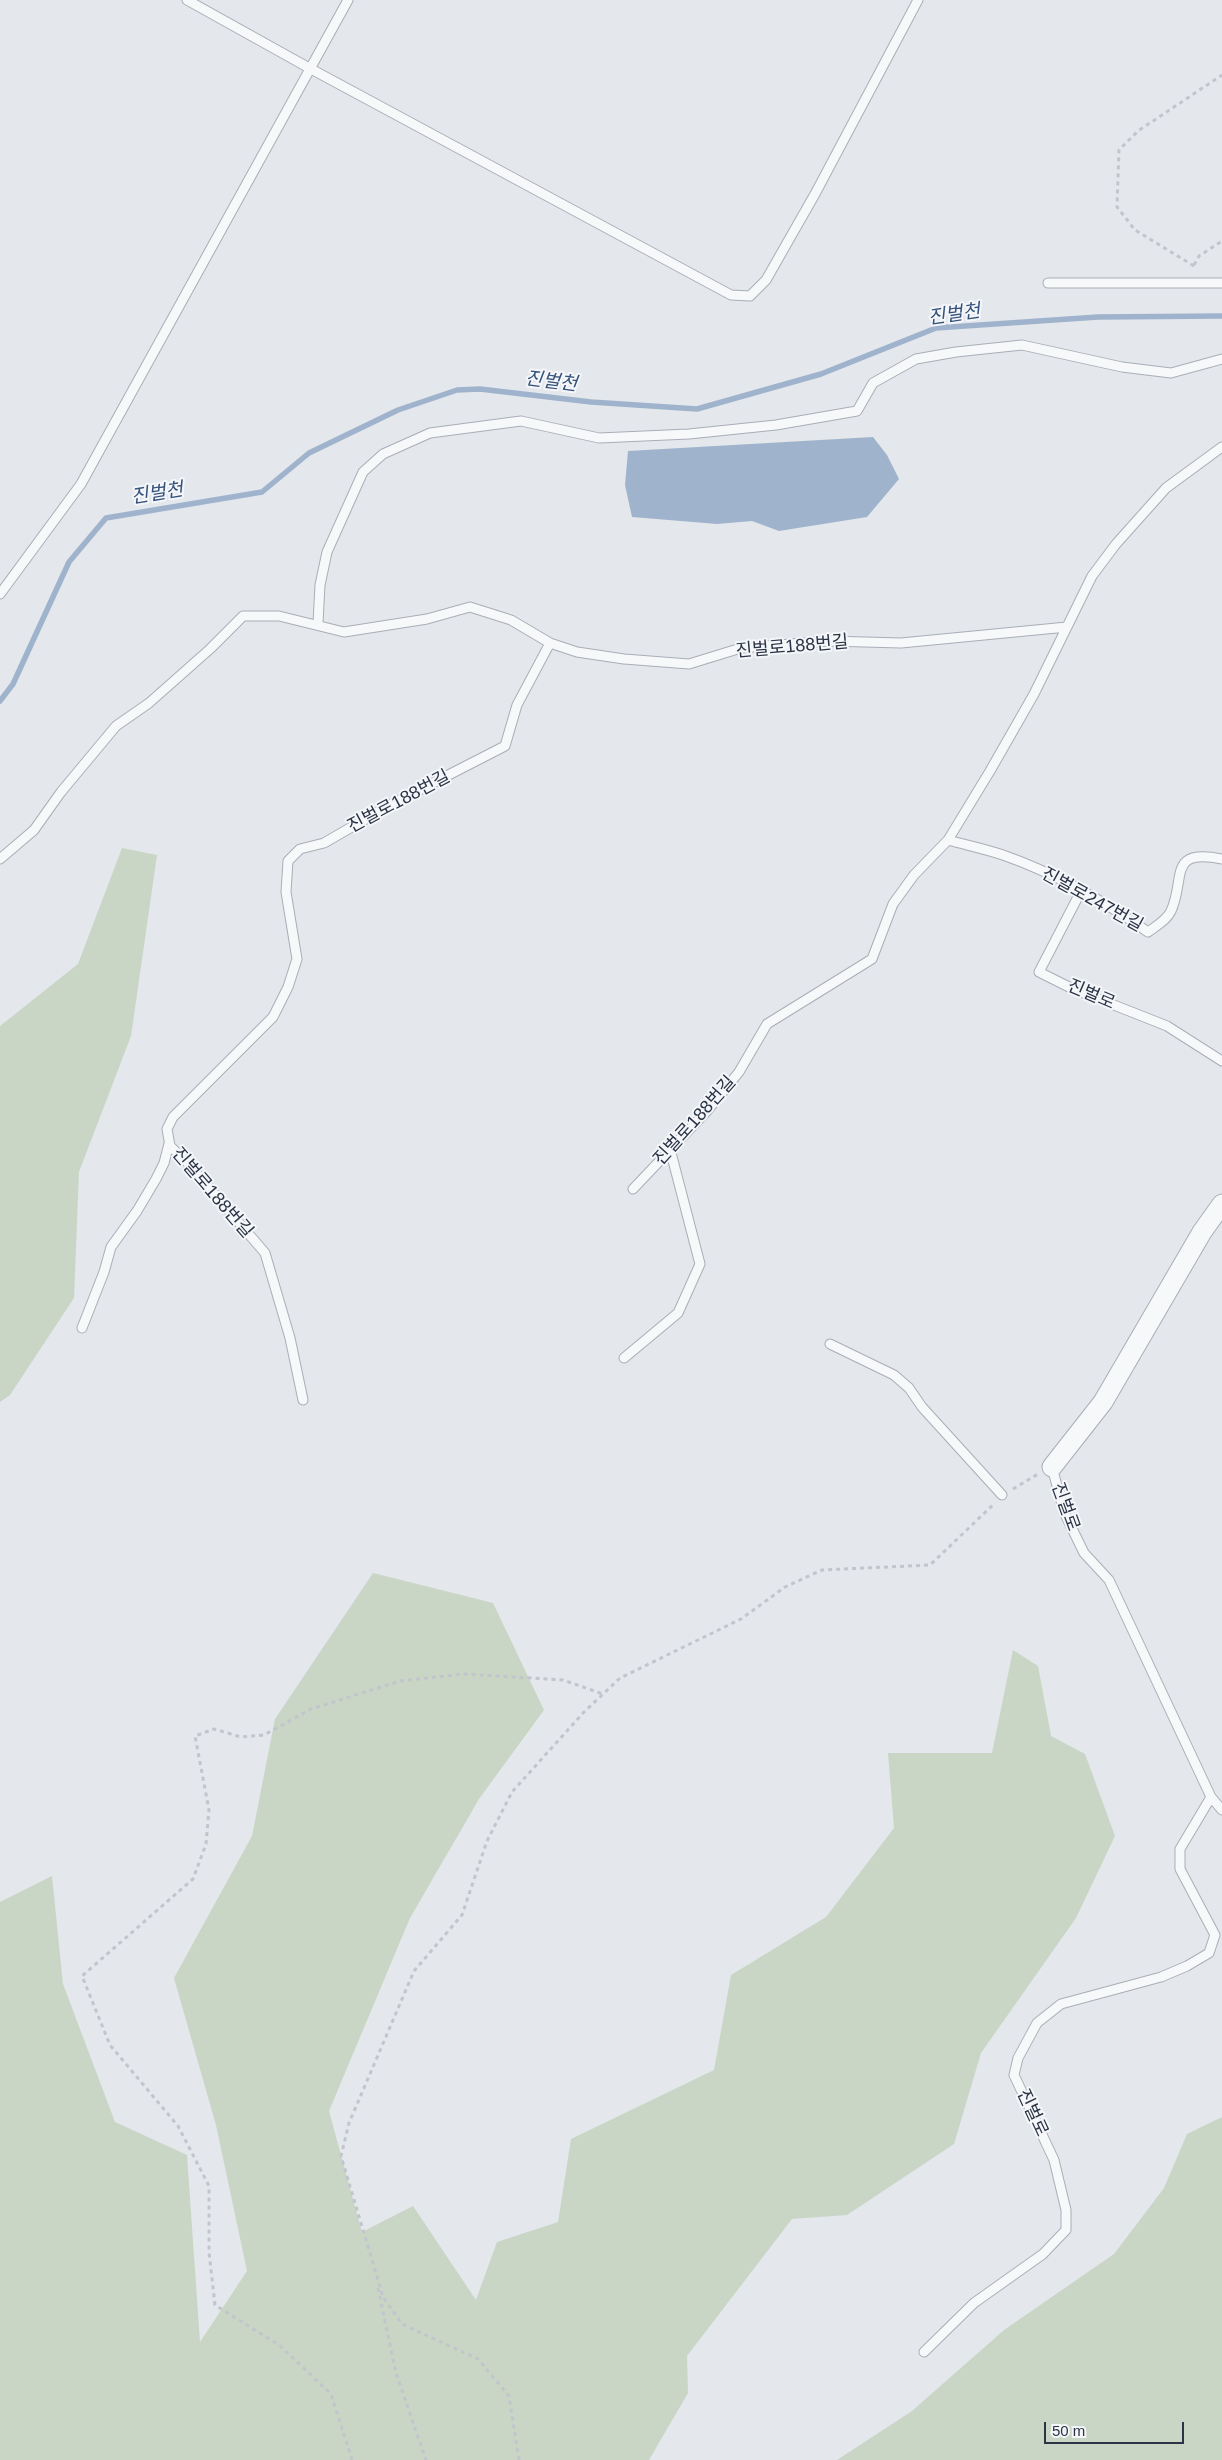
<!DOCTYPE html>
<meta charset="utf-8">
<style>
body{margin:0}
#map{position:relative;width:1222px;height:2460px;overflow:hidden;background:#e4e7ec;font-family:Arial,sans-serif}
canvas{display:block}
.scale{position:absolute;left:1044px;top:2422px;width:140px;height:22px;box-sizing:border-box;border:2px solid #2b3445;border-top:0;padding-left:6px;font-size:15px;line-height:18px;white-space:nowrap;color:#2b3445;-webkit-text-stroke:4px #f4f6f9;paint-order:stroke}
</style>
<div id="map">
<canvas width="1222" height="2460"></canvas>
<div class="scale">50 m</div>
</div>
<script>
const context = document.querySelector('canvas').getContext('2d');
context.lineJoin = 'round';
function fillPath(path, color) {
  context.fillStyle = color;
  context.fill(path, 'evenodd');
}
function strokePath(path, color, width, dash) {
  context.strokeStyle = color;
  context.lineWidth = width;
  context.lineCap = dash ? 'butt' : 'round';
  context.setLineDash(dash || []);
  context.stroke(path);
}
function label(font, color, halo, rows, align = 'center') {
  context.font = font + ' Arial,"Noto Sans KR",sans-serif';
  context.lineWidth = 4;
  context.setLineDash([]);
  context.textBaseline = 'middle';
  context.strokeStyle = halo;
  context.fillStyle = color;
  for (const [text, x, y, turn = 0] of rows) {
    context.save();
    context.translate(x, y);
    context.rotate((+turn || 0) * Math.PI / 180);
    context.textAlign = isNaN(turn) ? turn : align;
    if (halo) context.strokeText(text, 0, 0);
    context.fillText(text, 0, 0);
    context.restore();
  }
}
const green = new Path2D(`
 M122 848 157 855 131 1036 79 1172 74 1298 10 1395 0 1402V1026L78 964Z
 M373 1573 493 1603 544 1710 479 1799 410 1918 329 2111 362 2232 413 2206 476 2300 497 2242 558 2222 571 2139 714 2070 731 1975 826 1917 894 1828 888 1753H992L1013 1650 1038 1666 1051 1736 1085 1754 1115 1836 1076 1918 981 2053 954 2144 847 2215 792 2219 687 2356 688 2393 649 2460H0V1902L52 1876 63 1984 115 2122 187 2155 200 2342 247 2271 216 2125 174 1978 252 1836 275 1719Z
 M1222 2117V2460H837L912 2411 1004 2330 1114 2254 1164 2188 1187 2134Z`);
const water = new Path2D(`
 M873 437 887 455 899 479 867 517 779 531 752 521 717 524 632 517 625 485 628 451Z`);
const stream = new Path2D(`
 M0 701 13 684 69 562 106 518 262 492 309 453 398 410 457 390 480 389 591 402 697 409 821 374 936 328 1098 317 1222 316`);
const path = new Path2D(`
 M1194 265 1199 256 1222 241
 M1194 266 1135 230 1117 207 1119 150 1138 131 1222 75
 M1013 1489 1038 1474
 M378 2288 396 2373 426 2460
 M352 2460 331 2394 279 2345 215 2305 209 2252V2186L178 2126 110 2045 82 1976 193 1879 206 1844 209 1810 195 1736 214 1729 241 1737 264 1735 311 1709 400 1681 463 1674 563 1680 603 1694
 M519 2460 509 2396 478 2359 402 2324 383 2297 341 2156 349 2123 414 1971 462 1915 487 1841 512 1792 584 1712 620 1678 741 1619 785 1587 822 1570 930 1565 995 1503`);
const service = new Path2D(`
 M187 0 311 69 731 295 750 296 766 280 815 194 918 0
 M1048 283H1222
 M0 594 81 484 348 0
 M318 623 320 585 327 552 363 472 383 454 430 433 521 421 599 438 689 434 776 425 857 411 873 383 916 359 956 352 1022 345 1122 367 1171 373 1222 359
 M948 840C966 845 985 849 1003 855 1054 873 1104 901 1148 932 1156 926 1167 920 1171 911 1186 878 1167 848 1222 859
 M0 859 34 830 61 792 116 726 149 703 210 649 243 616H279L344 632 427 619 470 607 511 620 550 643 577 652 624 659 689 664 741 648 828 641 901 643 1067 627
 M1081 891 1039 972 1071 988 1167 1026 1222 1061
 M633 1189 707 1111 739 1072 767 1024 872 959 893 904 914 875 948 840 990 771 1034 694 1092 576 1116 544 1166 488 1222 447
 M82 1328 104 1272 111 1247 137 1211 156 1179 164 1163 169 1144
 M830 1344 894 1375 909 1388 922 1407 1002 1495
 M624 1358 678 1313 700 1264 670 1149
 M303 1400 290 1338 265 1253 186 1161 170 1146 167 1129 173 1117 273 1017 288 987 297 959 286 892 288 861 300 849 324 843 388 806 505 746 517 705 550 643
 M1052 1467 1064 1512 1084 1553 1109 1580 1211 1797 1222 1810
 M924 2352 974 2303 1043 2254 1066 2230V2210L1054 2160 1014 2075 1018 2058 1037 2023 1061 2004 1161 1977 1187 1966 1209 1953 1215 1935 1180 1869V1849L1211 1797`);
const minor = new Path2D(`
 M1052 1467 1103 1402 1202 1232 1222 1204`);
const streetNames = [
 ["진벌로188번길",792,647,-5],
 ["진벌로188번길",399,802,-28],
 ["진벌로247번길",1092,900,29],
 ["진벌로",1091,995,23],
 ["진벌로188번길",695,1121,-48],
 ["진벌로188번길",212,1193,49],
 ["진벌로",1065,1507,70],
 ["진벌로",1032,2113,65]
];
const waterNames = [
 ["진벌천",954,315,-8],
 ["진벌천",551,382,7],
 ["진벌천",157,494,-9]
];
fillPath(green, '#c9d6c5');
fillPath(water, '#9fb4cc');
strokePath(stream, '#9fb4cc', 5.5);
strokePath(service, '#a9aeb7', 11);
strokePath(minor, '#a9aeb7', 21);
strokePath(path, '#c2c5cb', 3, [4, 4]);
strokePath(service, '#f7f8fa', 9);
strokePath(minor, '#f7f8fa', 19);
label('18px', '#2b3445', '#f4f6f9', streetNames);
label('italic 19px', '#34527a', '#f4f6f9', waterNames);
</script>
